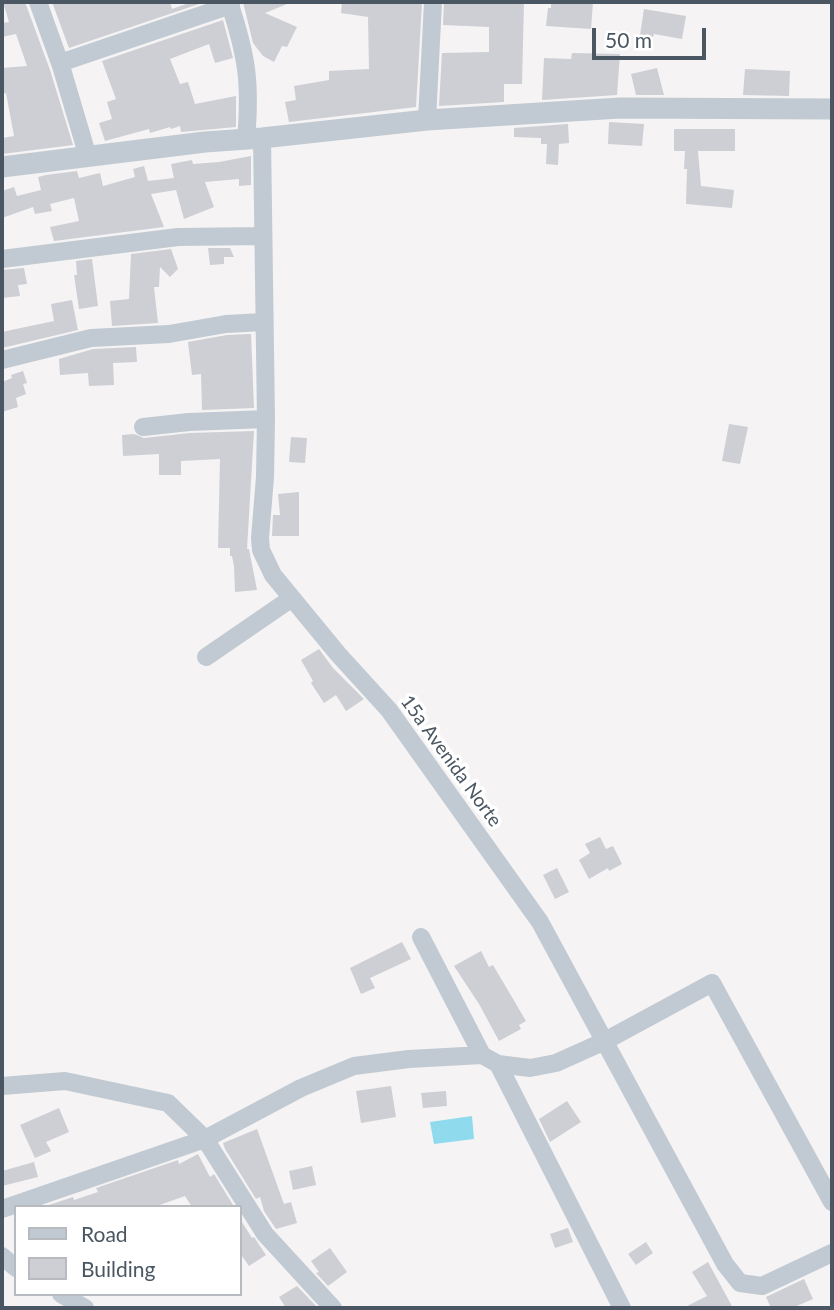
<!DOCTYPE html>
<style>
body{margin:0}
#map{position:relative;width:834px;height:1310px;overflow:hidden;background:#f5f3f3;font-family:Lato,sans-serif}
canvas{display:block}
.frame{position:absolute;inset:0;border:4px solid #4a5661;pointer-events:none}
.legend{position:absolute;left:14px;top:1205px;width:228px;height:91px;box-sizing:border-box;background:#fff;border:2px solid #b7bbc0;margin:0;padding:9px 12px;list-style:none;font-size:21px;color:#4a5661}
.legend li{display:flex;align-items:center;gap:14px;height:35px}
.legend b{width:35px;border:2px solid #b7bbc0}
.scale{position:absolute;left:592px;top:28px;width:114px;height:32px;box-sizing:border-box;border:4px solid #4a5661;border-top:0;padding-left:9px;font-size:21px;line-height:24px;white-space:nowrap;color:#4a5661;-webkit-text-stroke:5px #fff;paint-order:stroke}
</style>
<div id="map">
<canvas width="834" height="1310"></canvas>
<div class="frame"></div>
<ul class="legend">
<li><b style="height:9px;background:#c1cad2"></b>Road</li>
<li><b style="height:19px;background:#cdcfd5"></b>Building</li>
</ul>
<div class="scale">50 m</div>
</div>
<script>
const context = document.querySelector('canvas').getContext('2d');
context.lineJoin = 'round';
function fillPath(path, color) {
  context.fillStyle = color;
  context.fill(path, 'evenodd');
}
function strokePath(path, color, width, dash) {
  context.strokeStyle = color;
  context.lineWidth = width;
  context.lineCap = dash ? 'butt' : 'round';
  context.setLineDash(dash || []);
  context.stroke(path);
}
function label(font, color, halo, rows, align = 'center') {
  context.font = font + ' Lato,sans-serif';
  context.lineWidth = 7;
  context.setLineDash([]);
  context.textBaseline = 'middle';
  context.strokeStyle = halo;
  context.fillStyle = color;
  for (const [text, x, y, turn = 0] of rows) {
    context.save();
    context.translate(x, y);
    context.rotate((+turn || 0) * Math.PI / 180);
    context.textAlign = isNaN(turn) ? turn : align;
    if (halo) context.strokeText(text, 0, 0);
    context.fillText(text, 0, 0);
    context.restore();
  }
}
const water = new Path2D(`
 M472 1116 474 1139 434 1144 430 1122Z`);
const building = new Path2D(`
 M3 2H25L50 70 73 145 2 154V138L14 136 6 93 2 94V68L27 66 16 34 2 37V23L9 22Z
 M52 2H170L172 9 192 2H205L69 48Z
 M243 2H292L265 13 297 27 287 47 282 46 274 62 263 56 253 43Z
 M342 2 422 3 416 107 289 122 285 102 296 100 294 86 329 80V71L369 69 368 17 341 13Z
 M444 2H524L522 84H504V102L439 106 442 53 489 52V27L443 25Z
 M551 2H593L591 29 546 26 548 8H551Z
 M644 9 686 16 682 39 654 34 653 37 640 35Z
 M223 20 233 58 215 63 209 44 170 59 180 84 188 82 195 104 236 96V127L181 132 180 126 171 129 170 127 150 133 149 129 105 141 99 123 112 119 107 102 116 99 102 61Z
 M572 53 620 54 617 95 542 100 544 58 571 59Z
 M657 68 664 95H636L631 74Z
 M745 69 790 71 789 96 743 95Z
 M609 122 644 124 642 146 608 144Z
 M568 124 569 143 559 144 558 165 546 164 547 144H541V138L514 137V128Z
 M674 129H735V151H698L701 186 734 190 732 208 686 204 687 169H684L685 151H674Z
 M251 156V185L239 186V179L205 182 214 207 184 219 176 190 151 194 164 227 54 241 50 227 79 221 74 198 50 204 52 211 35 214 33 207 2 218V191L14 187 17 196 41 190 38 177 46 175 77 171 79 178 100 173 103 186 135 177 133 169 144 166 148 181 174 178 171 164 192 160 193 164 219 162Z
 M208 248H230L234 257H224V264L210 265Z
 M171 249 178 269 170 277 160 267 159 287H154L158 323 112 326 110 301 129 299 131 254Z
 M92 259 98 306 79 309 74 275H77L76 261Z
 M24 268 27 284 18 285 20 296 2 298V270Z
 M72 300 78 330 2 348V332L54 321 51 304Z
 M251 334 254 408 202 410 201 374 192 375 188 342 227 335Z
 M136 347 137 362 113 363 114 385 89 386 88 373 60 375 59 359 93 349Z
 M23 371 27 383 23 384 26 394 16 398 18 407 2 412V382L12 378 11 375Z
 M729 424 748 427 740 464 722 461Z
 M254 431 247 549H249L257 590 235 592 234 566 232 556H230V548H218L220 459 181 461V475H159V454L123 456 122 435 134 434 144 438 190 433Z
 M291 437 307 438 305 463 289 462Z
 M299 492V536H272L273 515H280L278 494Z
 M319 649 333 668 364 699 346 711 336 695 324 703 311 683 313 681 301 660Z
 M600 837 606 849 613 846 622 864 609 871 608 868 589 879 579 860 590 853 585 844Z
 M557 868 569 892 555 899 543 875Z
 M402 942 411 959 370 978 375 988 361 994 350 968Z
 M481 951 489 967 493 965 526 1021 519 1025 521 1029 499 1041 479 1004 454 966Z
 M391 1086 396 1117 361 1123 356 1091Z
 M446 1091 447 1106 423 1108 421 1093Z
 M567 1101 581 1122 550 1142 539 1119Z
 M59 1108 69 1132 46 1142 51 1151 35 1158 20 1125Z
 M257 1129 284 1204 291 1202 297 1223 276 1229 264 1211 260 1197 256 1199 225 1149 223 1143Z
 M198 1154 210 1177 214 1174 233 1205 192 1207 185 1196 154 1207H43L73 1197 74 1200 98 1192 96 1188 178 1160 179 1164Z
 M34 1162 38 1177 2 1186V1171Z
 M312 1166 316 1185 293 1190 289 1171Z
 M240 1219 252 1238 254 1237 266 1255 249 1266 240 1253Z
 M568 1228 573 1242 555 1248 550 1234Z
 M646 1242 653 1253 636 1265 628 1254Z
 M330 1248 347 1272 328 1286 316 1273 319 1272 311 1261Z
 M708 1262 733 1308H683L707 1296 692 1272Z
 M804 1279 813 1299 792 1308H771L766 1297Z
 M297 1286 318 1308H286L279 1297Z`);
const minor = new Path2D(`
 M38 2 61 66 88 157
 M229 2C247 56 251 83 246 140
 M60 63 231 5
 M427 120 433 2
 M262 138 266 419 265 477 260 538 261 550 273 575 338 654 389 710 540 922 725 1264 740 1283 762 1286 832 1253
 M2 259 178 237 262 236
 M2 360 91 338 169 334 226 324 263 322
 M143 427 189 422 266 419
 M206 657 292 598
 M421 937 482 1055
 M498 1064 622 1308
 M2 1086 65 1081 168 1103 205 1139 265 1234 333 1308
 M2 1209 205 1139 301 1088 354 1066 409 1059 482 1055 498 1064 530 1068 556 1063 605 1041 712 983 832 1202
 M2 1256 16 1268
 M61 1294 85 1308`);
const tertiary = new Path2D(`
 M2 167 205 142 262 138 427 120 620 108 832 109`);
const streetNames = [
 ["15a Avenida Norte",451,761,54]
];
fillPath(water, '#90daee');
fillPath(building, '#cdcfd5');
strokePath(minor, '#c1cad2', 18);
strokePath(tertiary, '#c1cad2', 21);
label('19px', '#4a5661', '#fff', streetNames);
</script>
